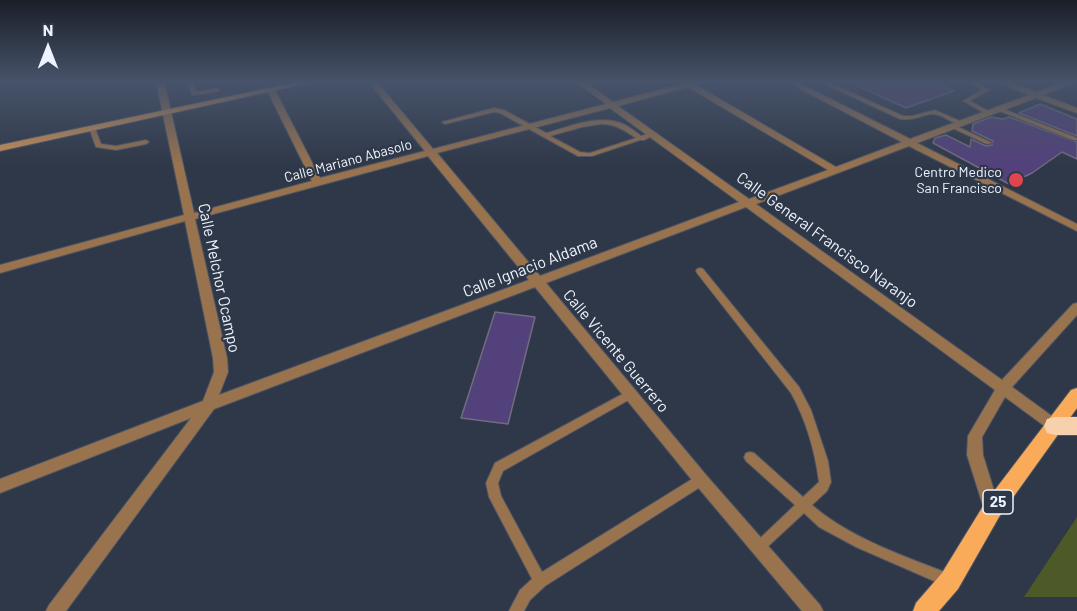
<!DOCTYPE html>
<style>
body{margin:0}
#map{position:relative;width:1077px;height:611px;overflow:hidden;background:#2f3848;font-family:Barlow,sans-serif}
canvas{display:block}
.north{position:absolute;left:18px;top:18px;width:60px;height:60px;-webkit-text-stroke:4px #2f3848;paint-order:stroke;rotate:0deg;font-size:16px;font-weight:700;line-height:24px;text-align:center;color:#eef4ff}
.north::after{content:'';display:block;margin:auto;width:21px;height:27px;background:#eef4ff;clip-path:polygon(50% 0,100% 100%,50% 72%,0 100%)}
</style>
<div id="map">
<canvas width="1077" height="611"></canvas>
<div class="north">N</div>
</div>
<script>
const context = document.querySelector('canvas').getContext('2d');
context.lineJoin = 'round';
function fillPath(path, color) {
  context.fillStyle = color;
  context.fill(path, 'evenodd');
}
function strokePath(path, color, width, dash) {
  context.strokeStyle = color;
  context.lineWidth = width;
  context.lineCap = dash ? 'butt' : 'round';
  context.setLineDash(dash || []);
  context.stroke(path);
}
function label(font, color, halo, rows, align = 'center') {
  context.font = font + ' Barlow,sans-serif';
  context.lineWidth = 4.5;
  context.setLineDash([]);
  context.textBaseline = 'middle';
  context.strokeStyle = halo;
  context.fillStyle = color;
  for (const [text, x, y, turn = 0] of rows) {
    context.save();
    context.translate(x, y);
    context.rotate((+turn || 0) * Math.PI / 180);
    context.textAlign = isNaN(turn) ? turn : align;
    if (halo) context.strokeText(text, 0, 0);
    context.fillText(text, 0, 0);
    context.restore();
  }
}
const green = new Path2D(`
 M1077 517V597H1024Z`);
const building = new Path2D(`
 M847 81H934L954 91 906 108Z
 M1040 104 1077 119V136L1019 113Z
 M991 117 1003 119 1009 117 1077 142V159L1062 152 1032 173 1009 184 933 143 935 138 946 135 970 147 971 139 986 146 992 145 993 141 972 131 973 124Z
 M495 312 535 317 508 424 461 418Z`);
const lane = new Path2D(`
 M187 81H193L196 92 217 88 220 90 217 92 192 95Z
 M818 81H826L903 116H912L935 110 964 123C954 127 944 114 933 114 921 115 913 121 900 119Z
 M967 81H975L989 90 970 101 990 112V114H986L963 101 982 90Z
 M494 108 504 110 546 133C569 127 597 114 621 123 628 126 635 131 641 136L653 132 656 134 644 140H640L592 156H578L500 113 494 112 445 124 442 122ZM601 124C615 124 624 130 636 138L590 153 580 152 550 136 582 127Z
 M997 108H1001L1077 138V140H1073L997 110Z
 M950 125H954L992 143 987 144 950 127Z
 M92 126 95 128 101 144 116 146 146 140 149 142 146 144 116 150 96 147 89 128Z
 M700 268 703 269 799 387 811 410 828 461 831 482 827 491 812 505C851 539 907 557 955 576L957 581 955 586 950 588 856 547 819 527 804 513 763 551 759 553 755 551 753 547 755 543 795 505 746 461 744 457 746 453 750 452 754 453 803 497 819 482C815 451 806 420 791 393L697 273 696 271 697 269Z
 M630 390 634 391 635 394 634 397 503 471 498 483 501 496 542 572 697 476 701 475 705 476 707 480 705 484 545 586 530 600 524 611H509L520 590 532 579 489 497 486 483 495 463Z`);
const street = new Path2D(`
 M156 81H164L194 213 312 181 267 90 271 88 275 90 320 178 425 151 368 81H376L433 149 606 104 575 81H584L613 102 693 81H707L696 85 836 167 902 142 785 81H795L910 139 1029 95 997 81H1008L1036 92 1065 81H1077L1043 95 1077 108V113L1036 98 917 143 1077 224V231L909 146 756 204 1002 380 1073 304 1077 303V315L1012 387 1060 422 1062 426 1060 430 1055 432 1050 430 1005 397 982 437 983 455 1000 510 998 515 992 518 986 515 967 455 968 436 995 390 746 207 546 283 706 475 820 605 823 611H802L696 485 535 287 214 409 66 611H46L49 605 191 418 0 493V479L203 401 214 372 213 358 185 221 0 273V265L184 215ZM688 87 828 170 749 199 618 106ZM610 108 739 202 540 276 437 153ZM428 156 529 280 219 395 228 372 227 358 195 219Z`);
const secondary = new Path2D(`
 M302 81H318L0 151V145Z`);
const primary = new Path2D(`
 M1077 388V408L999 517 958 589 939 611H913L916 603 942 573 985 503 1071 390Z`);
const highway = new Path2D(`
 M1055 417H1077V435H1055L1047 433 1044 426 1047 419Z`);
const markers = [
 [1016,180,8,"#e0444e"]
];
const farStreetnames = [
 ["Calle Mariano Abasolo",348,161,-15]
];
const farPoinames = [
 ["Centro Medico",1002,172],
 ["San Francisco",1002,188]
];
const shields = [
 [998,502,30]
];
const shieldNames = [
 ["25",998,502]
];
const streetNames = [
 ["Calle General Francisco Naranjo",827,240,36],
 ["Calle Ignacio Aldama",530,267,-21],
 ["Calle Melchor Ocampo",219,278,78],
 ["Calle Vicente Guerrero",616,351,50]
];
fillPath(green, '#4d5a28');
fillPath(building, '#53417c');
strokePath(building, '#716c80', 1.5);
strokePath(lane, '#4e5665', 2);
strokePath(street, '#4e5665', 2);
strokePath(secondary, '#4e5665', 2);
strokePath(primary, '#4e5665', 2);
strokePath(highway, '#4e5665', 2);
fillPath(lane, '#99734e');
fillPath(street, '#99734e');
fillPath(secondary, '#d09256');
fillPath(primary, '#faab5a');
fillPath(highway, '#f7d1ae');
const sky = context.createLinearGradient(0, 0, 0, 167);
sky.addColorStop(0, '#1a1f28');
sky.addColorStop(0.49, '#47536a');
sky.addColorStop(1, '#47536a00');
context.fillStyle = sky;
context.fillRect(0, 0, 1077, 167);
for (const [x, y, r, color] of markers) {
  const dot = new Path2D();
  dot.arc(x, y, r, 0, 2 * Math.PI);
  context.fillStyle = color;
  context.fill(dot);
  strokePath(dot, '#2f3848', 2);
}
label('14px', '#eef4ff', '#2f3848', farStreetnames);
label('14px', '#eef4ff', '#2f3848', farPoinames, 'right');
for (const [x, y, w] of shields) {
  const box = new Path2D();
  box.roundRect(x - w / 2, y - 12, w, 24, 4.5);
  context.fillStyle = '#2f3848';
  context.fill(box);
  strokePath(box, '#eef4ff', 1.5);
}
label('bold 15px', '#eef4ff', null, shieldNames);
label('16px', '#eef4ff', '#2f3848', streetNames);
</script>
